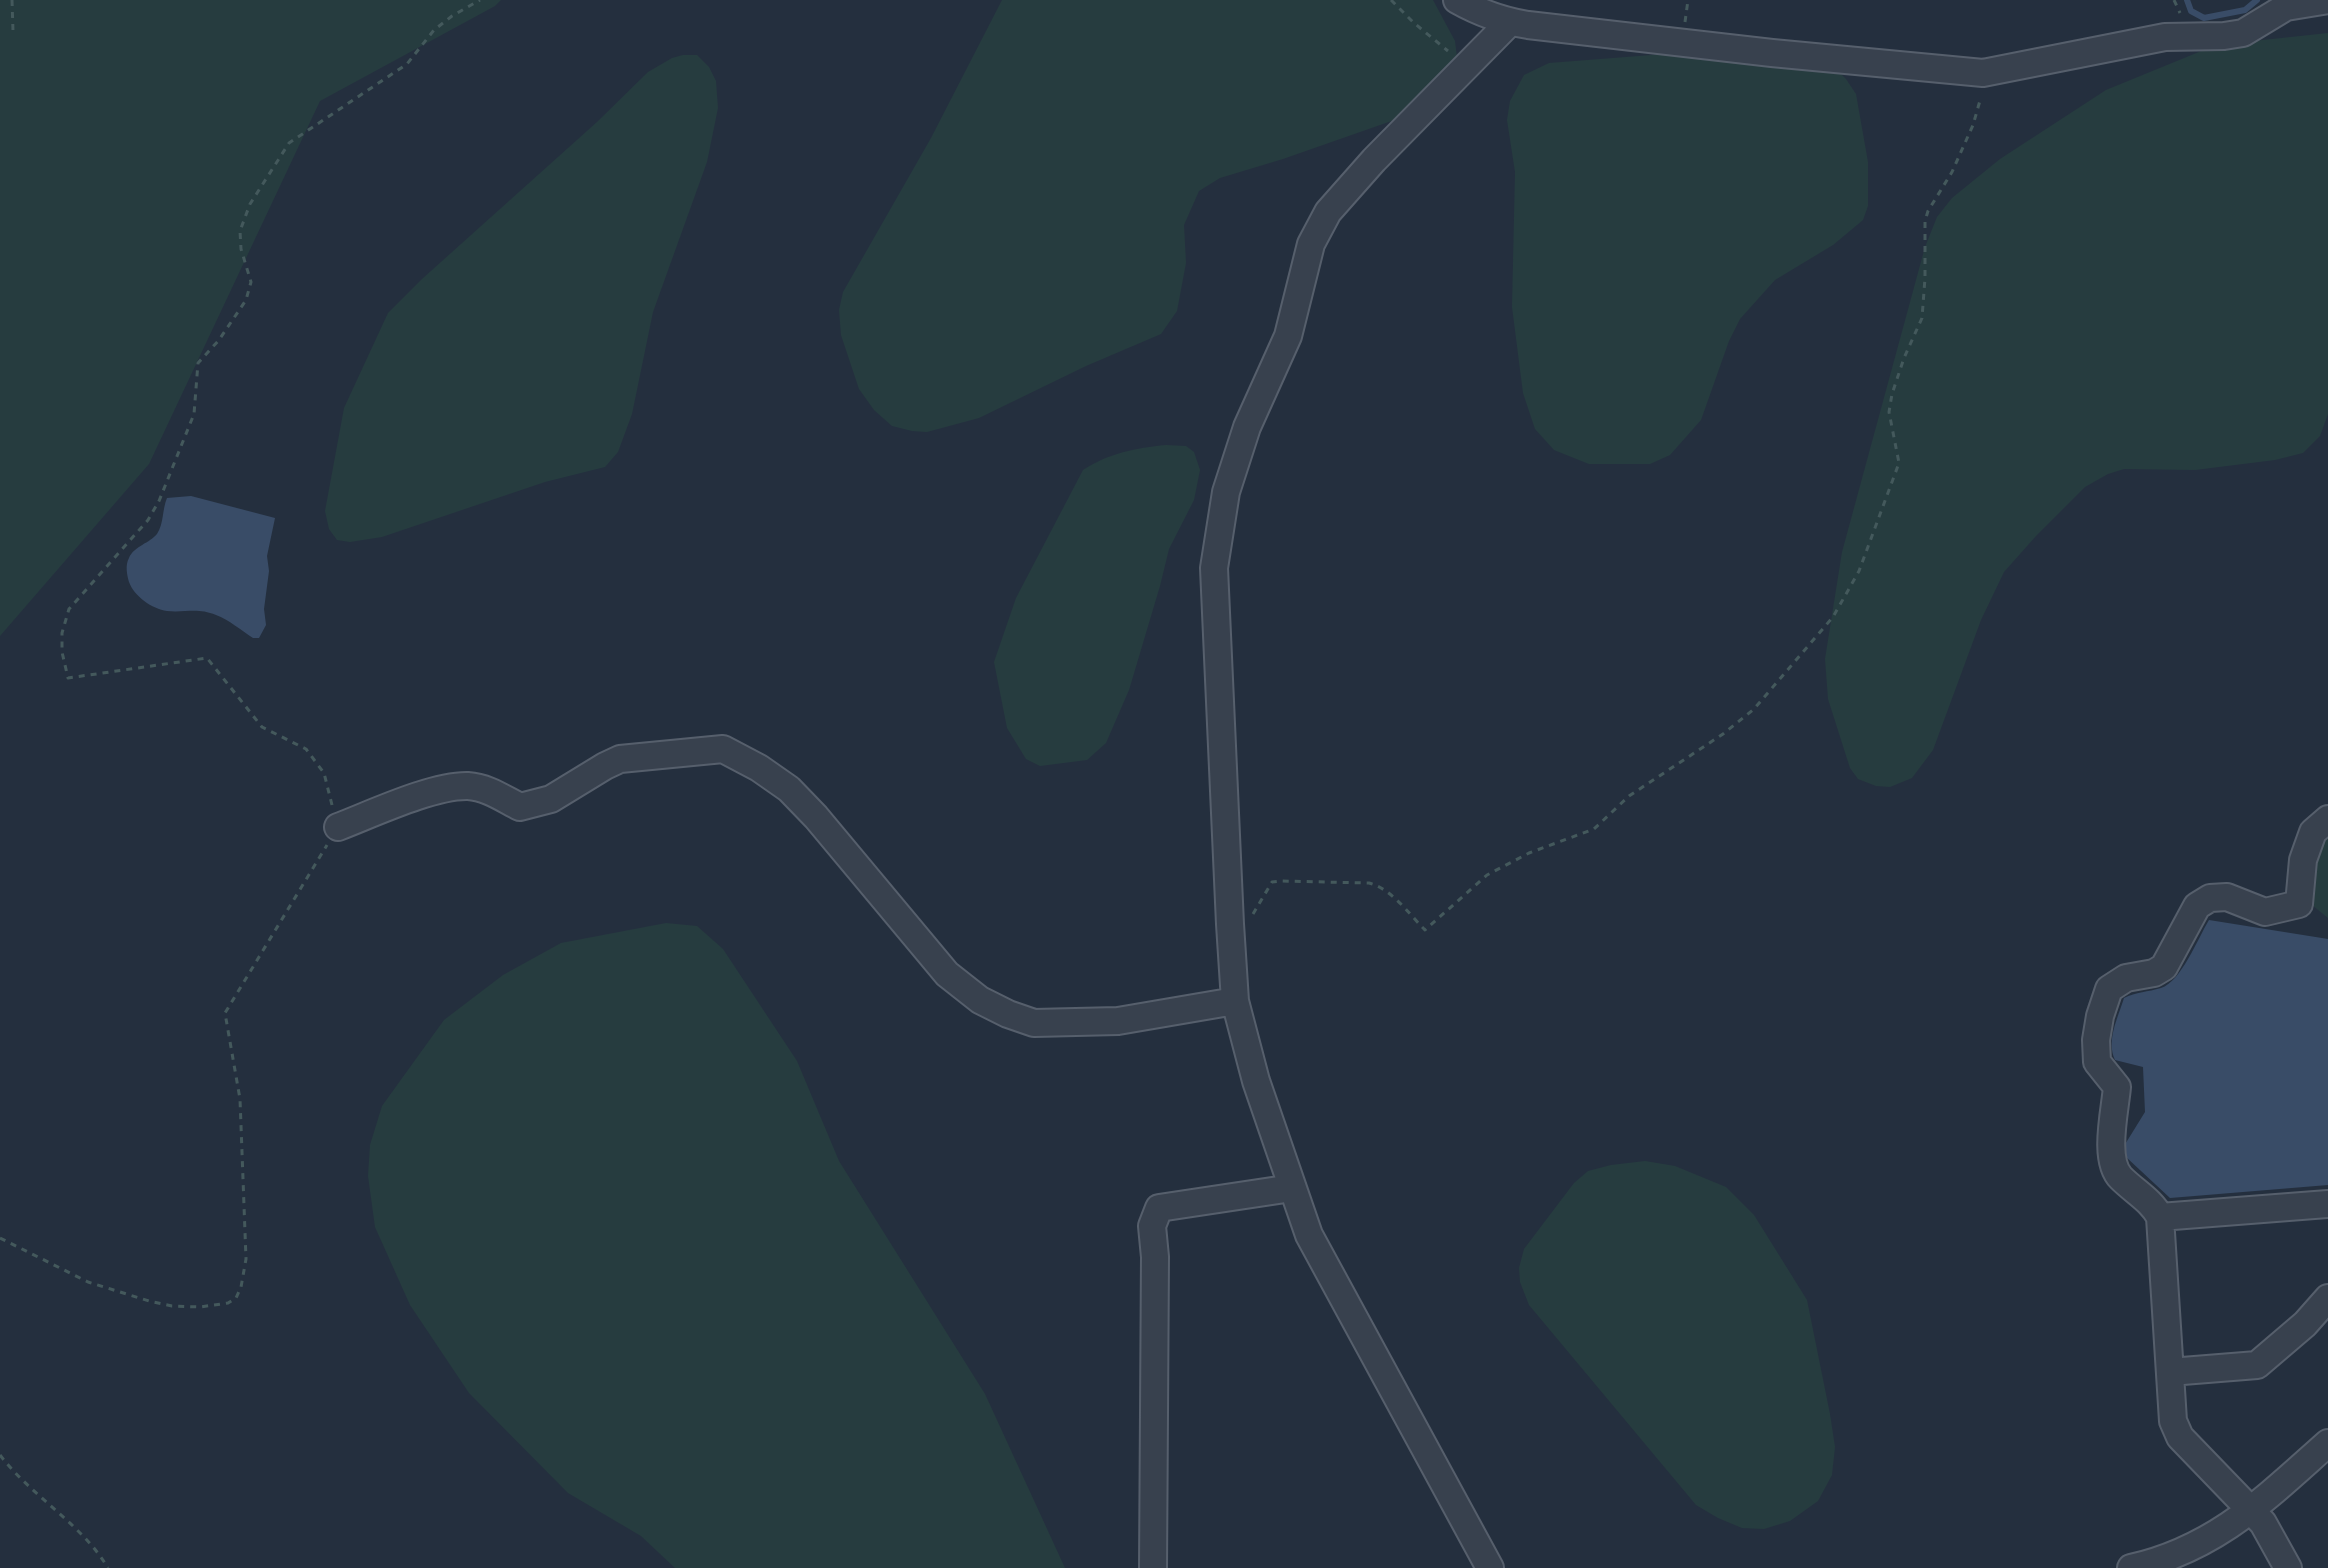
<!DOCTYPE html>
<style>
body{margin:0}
canvas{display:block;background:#242f3e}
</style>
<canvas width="2328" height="1568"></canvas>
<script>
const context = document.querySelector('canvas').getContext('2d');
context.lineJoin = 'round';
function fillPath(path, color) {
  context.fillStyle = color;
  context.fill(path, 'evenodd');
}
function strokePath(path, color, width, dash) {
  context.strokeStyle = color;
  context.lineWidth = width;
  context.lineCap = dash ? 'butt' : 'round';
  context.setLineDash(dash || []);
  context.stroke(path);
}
const green = new Path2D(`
 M0 0H501L495 6 320 101 149 464 0 636Z
 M1002 0H1433L1455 41 1457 57 1423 110 1283 159 1220 178 1199 191 1184 225 1186 263 1177 311 1161 334 1086 366 979 418 927 432 912 431 892 426 874 410 859 389 841 335 839 310 843 292 931 138Z
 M2328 33V414L2320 436 2303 453 2275 460 2195 470 2124 469 2108 474 2085 487 2036 536 2004 572 1981 620 1933 750 1912 778 1890 787 1876 786 1858 779 1850 768 1828 699 1825 659 1842 552 1925 247 1937 217 1952 198 2000 159 2106 90 2216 45Z
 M1690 52 1828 61 1846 79 1856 94 1868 162V206L1863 220 1833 245 1775 280 1740 319 1729 341 1701 420 1670 455 1650 464H1589L1554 450 1535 429 1523 393 1512 307 1515 172 1507 120 1510 101 1524 75 1549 63Z
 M683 55H697L709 67 716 81 718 108 707 162 653 312 632 414 618 452 605 467 545 482 382 537 350 542 337 540 329 529 325 511 344 408 388 313 422 279 597 122 648 72 672 58Z
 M1166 445 1186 446 1194 452 1200 470 1194 500 1169 549 1160 586 1129 690 1106 743 1087 760 1040 766 1026 759 1007 728 994 662 1016 598 1083 470C1109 453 1136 448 1166 445Z
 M2328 829V918L2307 901 2309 858Z
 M666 923 697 926 723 949 797 1061 839 1161 985 1394 1065 1568H675L641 1536 568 1493 469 1393 410 1305 375 1227 368 1176 370 1145 382 1106 444 1020 503 975 561 943Z
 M1645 1161 1675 1166 1726 1187 1754 1215 1807 1300 1830 1414 1835 1447 1832 1475 1818 1501 1790 1521 1764 1529 1742 1528 1718 1518 1696 1505 1529 1305 1520 1282 1519 1268 1524 1249 1574 1183 1588 1171 1611 1165Z`);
const water = new Path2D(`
 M191 496 275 518 267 556 269 571 264 609 266 625 259 638H253C241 630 229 620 216 615 197 607 185 613 167 611 152 609 134 596 129 582 127 575 125 565 129 558 134 546 150 543 157 534 164 523 162 510 167 498Z
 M2209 920 2328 939V1185L2170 1198 2126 1157 2124 1146 2145 1112 2143 1067 2115 1060C2106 1040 2118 1018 2124 998 2136 992 2148 992 2161 988 2181 982 2198 938 2209 920Z`);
const stream = new Path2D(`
 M2187 0 2191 11 2204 18 2245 10 2257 0`);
const path = new Path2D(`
 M12 0 13 31
 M1391 0 1414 23 1448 51
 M2174 0 2180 13
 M1685 22 1688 0
 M332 805 324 773 306 749 262 727 207 658 68 678 62 652V633L69 609 148 520 159 501 194 414 198 363 219 340 246 300 251 282 241 249 240 231 250 204 289 143 407 64 434 30 452 16 480 0
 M1253 914 1272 882 1281 881 1369 883C1392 889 1409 914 1425 930L1487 875 1529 853 1594 829 1629 796 1723 734 1754 709 1833 617 1859 571 1899 463 1889 412 1892 394 1904 358 1922 318 1925 278V221L1928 211 1952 172 1973 125 1981 97
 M0 1238 88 1282 149 1301 172 1306 200 1307 228 1303 236 1298 241 1287 246 1259 240 1099 225 1013 327 845
 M0 1455C31 1496 82 1524 108 1568`);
const minor = new Path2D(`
 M1457 0C1480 13 1502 21 1528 25L1772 53 1983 73 2165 37 2224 36 2243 33 2286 7 2328 0
 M338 827C372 814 433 785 468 786 487 787 504 799 520 807L551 799 605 766 620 759 723 749 759 768 789 789 816 817 947 974 980 1000 1008 1014 1034 1023 1118 1021 1235 1001
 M2160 1217 2328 1204
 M2170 1372 2257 1365 2305 1324 2328 1298
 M1153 1568 1155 1257 1152 1226 1159 1208 1292 1188
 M1490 1568 1309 1235 1256 1081 1235 1001 1230 924 1214 568 1226 492 1247 427 1288 336 1311 244 1328 212 1374 160 1510 22
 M2131 1568C2216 1549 2266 1498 2328 1443
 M2288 1568 2263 1523 2180 1437 2173 1421 2160 1217C2151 1200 2135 1192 2121 1178 2103 1160 2115 1111 2117 1087L2097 1062 2096 1040 2100 1016 2109 989 2126 978 2154 973 2164 967 2197 906 2210 898 2227 897 2265 912 2299 904 2303 860 2313 832 2328 819`);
fillPath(green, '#263c3f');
fillPath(water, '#394c67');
strokePath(stream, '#394c67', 6);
strokePath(minor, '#565f6c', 30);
strokePath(path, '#44595c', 3, [6, 6]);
strokePath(minor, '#38414e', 26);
</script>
